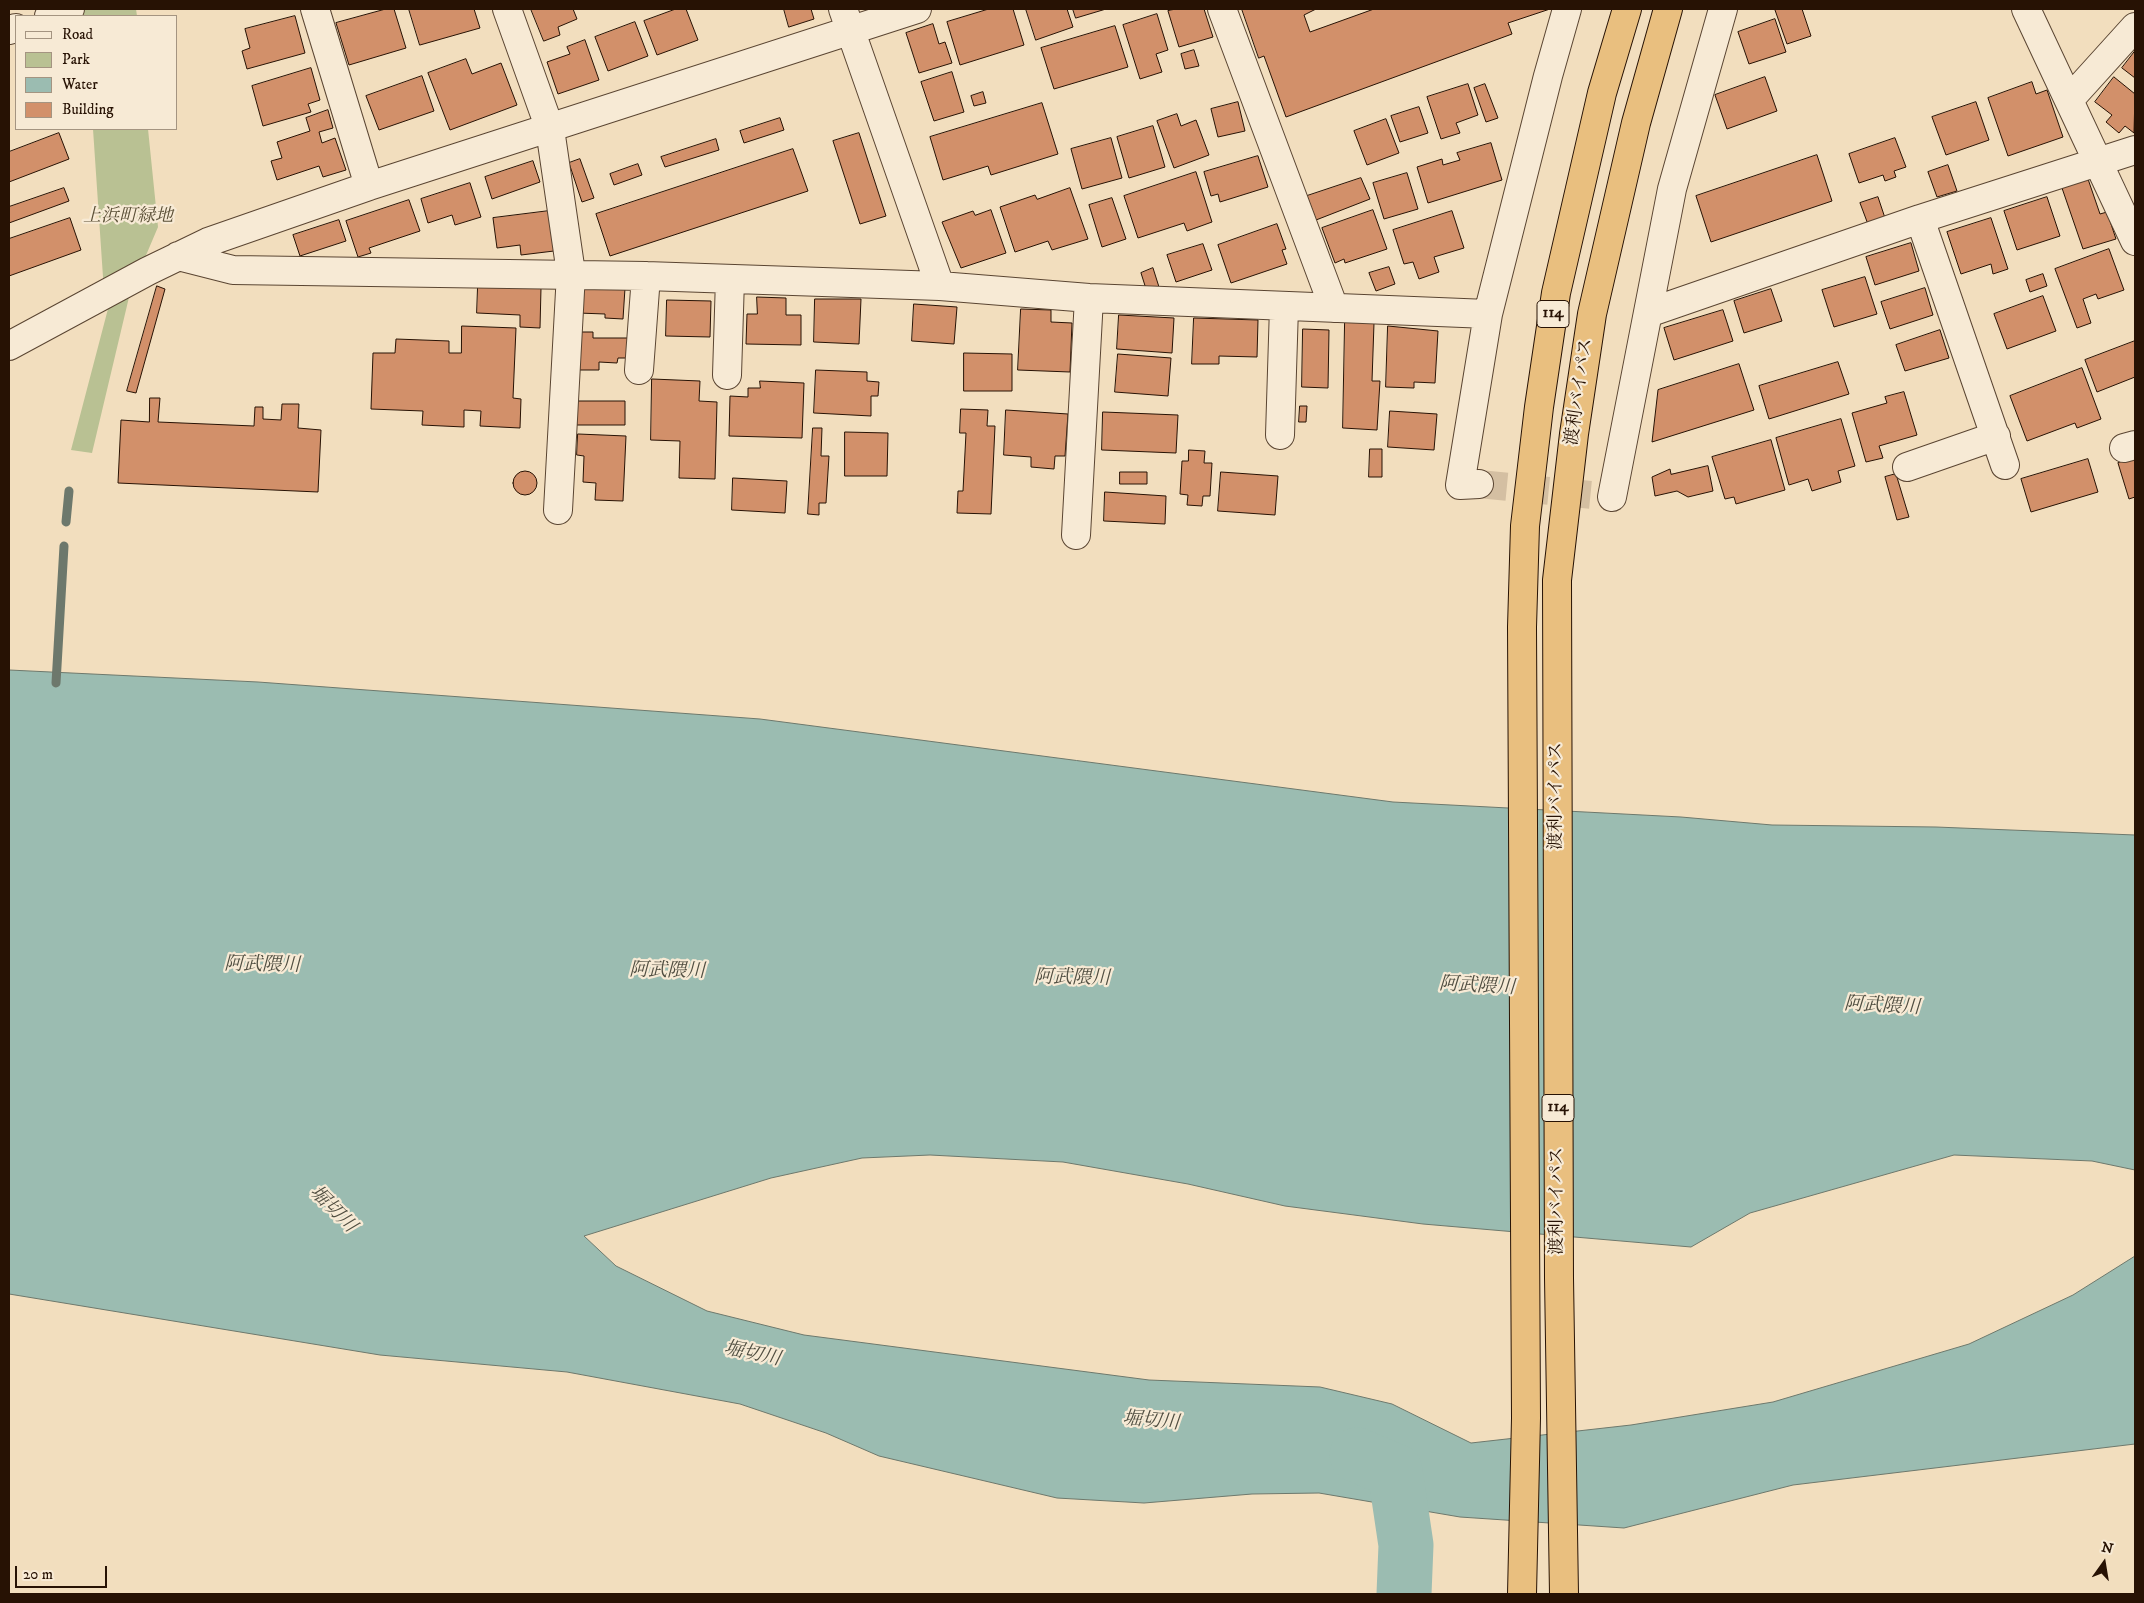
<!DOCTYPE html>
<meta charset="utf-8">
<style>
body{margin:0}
#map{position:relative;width:2144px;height:1603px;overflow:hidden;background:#f2debe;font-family:"IM FELL DW Pica",serif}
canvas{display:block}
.frame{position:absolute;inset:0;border:10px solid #271204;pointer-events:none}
.legend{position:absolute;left:15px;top:15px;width:162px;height:115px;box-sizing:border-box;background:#f7ead5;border:1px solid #a49481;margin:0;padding:6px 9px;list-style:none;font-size:15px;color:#271204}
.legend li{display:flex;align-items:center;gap:10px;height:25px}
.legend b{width:25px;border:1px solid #a49481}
.north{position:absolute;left:2079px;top:1538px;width:50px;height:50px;-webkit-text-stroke:4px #f7ead5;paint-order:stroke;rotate:13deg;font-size:14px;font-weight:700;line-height:20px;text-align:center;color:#271204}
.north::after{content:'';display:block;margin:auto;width:18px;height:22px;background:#271204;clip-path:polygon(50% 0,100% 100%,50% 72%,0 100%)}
.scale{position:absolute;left:15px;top:1566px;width:92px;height:22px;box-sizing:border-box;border:2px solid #271204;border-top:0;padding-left:6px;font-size:15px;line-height:18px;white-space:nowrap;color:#271204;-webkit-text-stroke:4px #f7ead5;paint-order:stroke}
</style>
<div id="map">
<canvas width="2144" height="1603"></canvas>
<div class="frame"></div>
<ul class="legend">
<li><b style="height:6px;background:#f7ead5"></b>Road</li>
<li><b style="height:14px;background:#b9c193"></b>Park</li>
<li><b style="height:14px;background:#9bbcb1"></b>Water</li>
<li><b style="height:14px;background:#d2906a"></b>Building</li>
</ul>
<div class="north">N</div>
<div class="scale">20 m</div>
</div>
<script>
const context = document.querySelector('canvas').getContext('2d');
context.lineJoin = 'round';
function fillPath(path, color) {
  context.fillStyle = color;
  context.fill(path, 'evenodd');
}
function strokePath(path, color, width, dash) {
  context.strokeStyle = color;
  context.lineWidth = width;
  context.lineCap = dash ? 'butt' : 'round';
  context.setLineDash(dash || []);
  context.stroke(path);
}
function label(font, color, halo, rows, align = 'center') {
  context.font = font + ' "IM FELL DW Pica","Noto Serif JP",serif';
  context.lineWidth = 4.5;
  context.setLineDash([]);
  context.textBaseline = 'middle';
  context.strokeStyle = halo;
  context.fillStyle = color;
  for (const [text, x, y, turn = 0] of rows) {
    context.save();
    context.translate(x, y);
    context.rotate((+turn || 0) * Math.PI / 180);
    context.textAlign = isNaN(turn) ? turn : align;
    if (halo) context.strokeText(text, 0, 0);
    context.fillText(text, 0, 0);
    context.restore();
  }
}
const green = new Path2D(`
 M83 9H136L137 16H84Z
 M93 129H148L158 227 130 293 92 453 71 450 109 305 103 277Z`);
const water = new Path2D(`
 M9 670 258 682 760 719 1393 802 1681 817 1772 825 1936 827 2135 835V1170L2092 1161 1954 1155 1750 1213 1691 1247 1423 1224 1285 1206 1188 1184 1063 1162 930 1155 862 1158 771 1178 584 1236 616 1266 707 1311 804 1335 1149 1380 1320 1387 1392 1404 1471 1443 1631 1425 1773 1402 1969 1344 2073 1295 2135 1256V1444L1793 1485 1624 1528 1460 1517 1319 1493 1252 1494 1144 1503 1057 1498 879 1456 826 1433 740 1404 567 1372 380 1355 9 1294Z`);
const stream = new Path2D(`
 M66 522 69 491
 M56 683 64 546`);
const river = new Path2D(`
 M1357 1455 1395 1471 1406 1545 1404 1594`);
const building = new Path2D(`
 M386 9H394L406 48 349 65 336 23Z
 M409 9H474L480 28 420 45Z
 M531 9H573L577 19 558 27 560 35 544 41Z
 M676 9H686L698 40 657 55 644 21Z
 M784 9H811L814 19 789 27Z
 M989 9H1013L1024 45 960 65 947 22Z
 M1026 9H1067L1073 27 1036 40Z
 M1073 9H1106L1076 18Z
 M1176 9H1204L1213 37 1179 47 1168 11Z
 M1242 9H1316L1304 15 1310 32 1374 9H1550L1508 23 1512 34 1286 117 1264 56 1259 58Z
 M1779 9H1802L1811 36 1787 44 1775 10Z
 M1157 14 1168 50 1156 54 1162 72 1140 79 1123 25Z
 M295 16 305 53 247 69 242 51 250 48 245 29Z
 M1775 19 1786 52 1749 64 1738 32Z
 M635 22 648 56 608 71 595 37Z
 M933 24 939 44 945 42 952 63 919 73 906 33Z
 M1115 26 1128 67 1054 89 1041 48Z
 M585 40 599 80 558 94 547 62 570 54 567 47Z
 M1194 50 1199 66 1185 69 1181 54Z
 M2135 51V78L2122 68Z
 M466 59 472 74 501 63 517 105 450 130 428 73Z
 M311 68 320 100 308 104 311 112 263 126 252 86Z
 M952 72 964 112 934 121 921 82Z
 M422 76 434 111 379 130 366 96Z
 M1765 77 1777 111 1727 129 1715 95Z
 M2114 77 2135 94 2134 133 2125 126 2119 133 2106 122 2112 115 2095 102Z
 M2032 82 2036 94 2047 90 2063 137 2008 156 1988 98Z
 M1468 84 1478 115 1456 123 1460 133 1441 139 1427 97Z
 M1485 84 1498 118 1486 122 1474 88Z
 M983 92 986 103 974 106 971 96Z
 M1238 102 1245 131 1218 137 1211 109Z
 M1976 102 1989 140 1946 155 1932 117Z
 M1042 103 1058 154 991 175 988 166 943 180 930 137Z
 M1419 107 1428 133 1400 142 1391 116Z
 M328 110 333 128 319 132 322 143 335 138 346 170 323 177 319 166 277 180 271 161 282 158 277 142 310 131 306 118Z
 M1177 114 1181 126 1196 120 1209 155 1174 168 1157 121Z
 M780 118 784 130 744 143 740 131Z
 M1386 119 1399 153 1367 165 1354 131Z
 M1153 126 1165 167 1129 178 1117 137Z
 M59 133 69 159 9 182V152Z
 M859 133 886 216 860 224 833 141Z
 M1111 138 1122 178 1082 189 1071 149Z
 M1895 138 1906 167 1894 171 1896 177 1885 181 1883 175 1859 183 1849 154Z
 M716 139 719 150 665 167 661 157Z
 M1491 143 1502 180 1428 203 1417 167 1442 159 1443 165 1460 160 1457 153Z
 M793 149 808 191 610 256 596 214Z
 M1817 155 1832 201 1711 242 1696 196Z
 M1258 156 1268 187 1220 202 1218 194 1211 196 1204 172Z
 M580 159 594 198 582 202 569 163Z
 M533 161 540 182 492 199 485 177Z
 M638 164 642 175 614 185 610 174Z
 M1948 165 1957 191 1937 197 1928 172Z
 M1196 172 1212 222 1187 231 1184 223 1138 238 1124 196Z
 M1407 173 1418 209 1384 219 1373 183Z
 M1361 178 1370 199 1316 220 1307 196Z
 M2088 179 2100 214 2107 212 2116 239 2083 249 2062 188Z
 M470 183 481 217 455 225 452 215 428 223 421 199Z
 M64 188 69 201 9 223V207Z
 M1070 188 1088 239 1052 250 1048 241 1015 252 1000 207 1035 195 1037 199Z
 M1878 197 1886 221 1869 227 1860 203Z
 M2047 197 2060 236 2017 250 2004 211Z
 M1112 198 1126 239 1102 247 1089 205Z
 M409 200 420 231 369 248 371 253 358 257 346 221Z
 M991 210 1006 253 961 268 942 222 973 211 975 215Z
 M1373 210 1387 249 1345 263 1344 259 1335 263 1322 228Z
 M549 211 554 251 521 255 520 245 497 248 493 218Z
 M1452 211 1464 248 1434 257 1439 272 1419 279 1413 262 1404 264 1393 230Z
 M70 218 81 250 9 276V239Z
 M1991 218 2008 269 1993 274 1991 264 1961 274 1947 232Z
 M339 220 346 241 300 256 293 235Z
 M1277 224 1286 249 1282 250 1287 264 1231 283 1218 245Z
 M1911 243 1919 271 1875 285 1866 257Z
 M1203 244 1212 270 1176 282 1167 255Z
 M2109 249 2124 290 2098 299 2096 294 2083 299 2091 323 2077 328 2055 269Z
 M1389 267 1395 284 1376 291 1369 273Z
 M1153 268 1159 287 1147 292 1141 273Z
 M2043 274 2047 286 2030 292 2026 280Z
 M1865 277 1877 314 1834 327 1822 290Z
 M157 286 165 289 136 393 127 391Z
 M478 286 541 288 540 328 520 327V315L477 313Z
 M587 286 625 288 623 319 605 318V314L578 313 579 289Z
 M1925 288 1933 315 1890 329 1881 302Z
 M1771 289 1782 321 1744 333 1734 301Z
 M2043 296 2056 331 2007 349 1994 314Z
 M757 297 786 298V315H801V345L746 344 747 314H757Z
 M815 299H861L859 344 814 342Z
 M667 300 711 301 710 337 666 336Z
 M914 304 957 307 954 344 912 341Z
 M1021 309 1051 310V322L1072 323 1070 372 1018 370Z
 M1723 310 1733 341 1674 360 1664 328Z
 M1119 315 1174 318 1172 353 1117 349Z
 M1194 318 1258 320 1257 357 1219 356V364H1192Z
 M1345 322 1374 323 1372 381H1380L1377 430 1343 428Z
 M462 326 516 328 513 398 521 399 520 428 480 426 481 411 464 410V427L422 425 423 411 371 409 373 353H395L396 339 449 341V353H461Z
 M1388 326 1438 331 1435 383 1414 382V388L1386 387Z
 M1303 329 1329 330 1328 388 1302 387Z
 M1940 330 1949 358 1905 371 1896 345Z
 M581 332H593V338H628V358H618L617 363 599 362V370H580Z
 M2135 341V377L2097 392 2085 360Z
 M964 353 1012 354V391H964Z
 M1118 354 1171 358 1168 396 1115 392Z
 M1838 362 1849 394 1769 419 1759 386Z
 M1739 364 1754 410 1652 442 1658 390Z
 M2082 368 2101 419 2077 428 2075 423 2027 441 2010 396Z
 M816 370 867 372V381L879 382 878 396H871V416L814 413Z
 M652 379 700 381 699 401 717 402 715 479 679 478 680 441 651 440Z
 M760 381 804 383 802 438 729 436 730 396 748 397V388H760Z
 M1904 392 1917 435 1879 446 1883 458 1866 462 1852 413 1887 403 1885 397Z
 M150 398H160L158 422 254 426 255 407H263V419L281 420 282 404H299L298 428 321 430 318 492 118 483 121 420 149 422Z
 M577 401H625V425H577Z
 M1300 406H1307L1306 422H1299Z
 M961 409 988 410 987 426H995L991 514 957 513 958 491H963L966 433H960Z
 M1006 410 1068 414 1065 456H1055L1054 469 1031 467V457L1004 455Z
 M1390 411 1437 414 1434 450 1388 447Z
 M1103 412 1178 415 1176 453 1102 450Z
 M1841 419 1855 466 1838 471 1841 482 1812 491 1808 479 1789 485 1776 438Z
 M813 428H822L821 456H829L826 503H819V515L808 514Z
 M845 432 888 433 887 476H845Z
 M578 434 626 436 623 501 595 500 596 483 583 482 584 456 577 455Z
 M1771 440 1785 490 1736 504 1734 497 1725 499 1712 457Z
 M1370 449H1382V477H1369Z
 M1189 450 1205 451 1204 463H1212L1210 496H1203L1202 506 1187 505 1188 495 1180 494 1182 461H1188Z
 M2135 458V497L2129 499 2118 463Z
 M2088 459 2098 492 2031 512 2021 479Z
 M1708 466 1713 491 1688 497 1677 491 1655 496 1652 477 1670 469 1671 474Z
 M513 483a12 12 0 1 1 24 0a12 12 0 1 1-24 0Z
 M1120 472H1147V484H1120Z
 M1221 472 1278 476 1275 515 1218 511Z
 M1896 474 1909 517 1897 520 1885 477Z
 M733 478 787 481 785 513 732 510Z
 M1105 492 1166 496 1165 524 1104 521Z`);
const minorTunnel = new Path2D(`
 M1479 484 1612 497`);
const minor = new Path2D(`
 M315 9 369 186
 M507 9 550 129 571 273 558 510
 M843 9 940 286
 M1222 9 1334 308
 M2026 9 2135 241
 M49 16 70 9
 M9 30 16 28
 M2069 100 2135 27
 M1920 219 2005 465
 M178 256 233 270 646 276 940 286 1089 298 1488 314
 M1648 313 1920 219 2135 150
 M9 346 148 271 208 242 369 186 917 9
 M639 370 646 276
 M727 375 730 279
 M1280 435 1284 307
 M2124 448 2135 445
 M1907 467 1996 436
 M1479 484 1460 485 1488 314 1548 76 1567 9
 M1612 497 1672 189 1723 9
 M1076 535 1089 298`);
const highway = new Path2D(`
 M1522 1594 1526 1418 1522 627 1525 526 1539 407 1556 293 1602 93 1627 9
 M1564 1594 1559 1278 1557 580 1574 434 1592 314 1636 123 1668 9`);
const shields = [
 [1553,314,32],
 [1558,1108,32]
];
const shieldNames = [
 ["114",1553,314],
 ["114",1558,1108]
];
const parkNames = [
 ["上浜町緑地",128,217]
];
const streetNames = [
 ["渡利バイパス",1580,392,-82],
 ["渡利バイパス",1557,796,-90],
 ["渡利バイパス",1558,1201,-90]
];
const waterNames = [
 ["阿武隈川",262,966,1],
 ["阿武隈川",667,972,1],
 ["阿武隈川",1072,979,1],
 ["阿武隈川",1477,987,3],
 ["阿武隈川",1882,1007,3],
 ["堀切川",332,1210,45],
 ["堀切川",752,1355,12],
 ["堀切川",1151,1422,5]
];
fillPath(green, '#b9c193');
fillPath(water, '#9bbcb1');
strokePath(water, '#6d786c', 1);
strokePath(stream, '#6d786c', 9);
strokePath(river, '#9bbcb1', 55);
fillPath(building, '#d2906a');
strokePath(building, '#271204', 1);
strokePath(minorTunnel, '#d4bfa2', 28, [28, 14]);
strokePath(minor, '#5a4532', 30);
strokePath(highway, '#271204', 30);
strokePath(minor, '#f7ead5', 28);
strokePath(highway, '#e9bf7f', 28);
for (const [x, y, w] of shields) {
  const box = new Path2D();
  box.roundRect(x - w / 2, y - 13.5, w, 27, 4);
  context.fillStyle = '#f7ead5';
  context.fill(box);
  strokePath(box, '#271204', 1);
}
label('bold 16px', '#271204', null, shieldNames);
label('italic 18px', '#5a4f36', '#f7ead5', parkNames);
label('18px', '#271204', '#f7ead5', streetNames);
label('italic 19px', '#504e41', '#f7ead5', waterNames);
</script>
